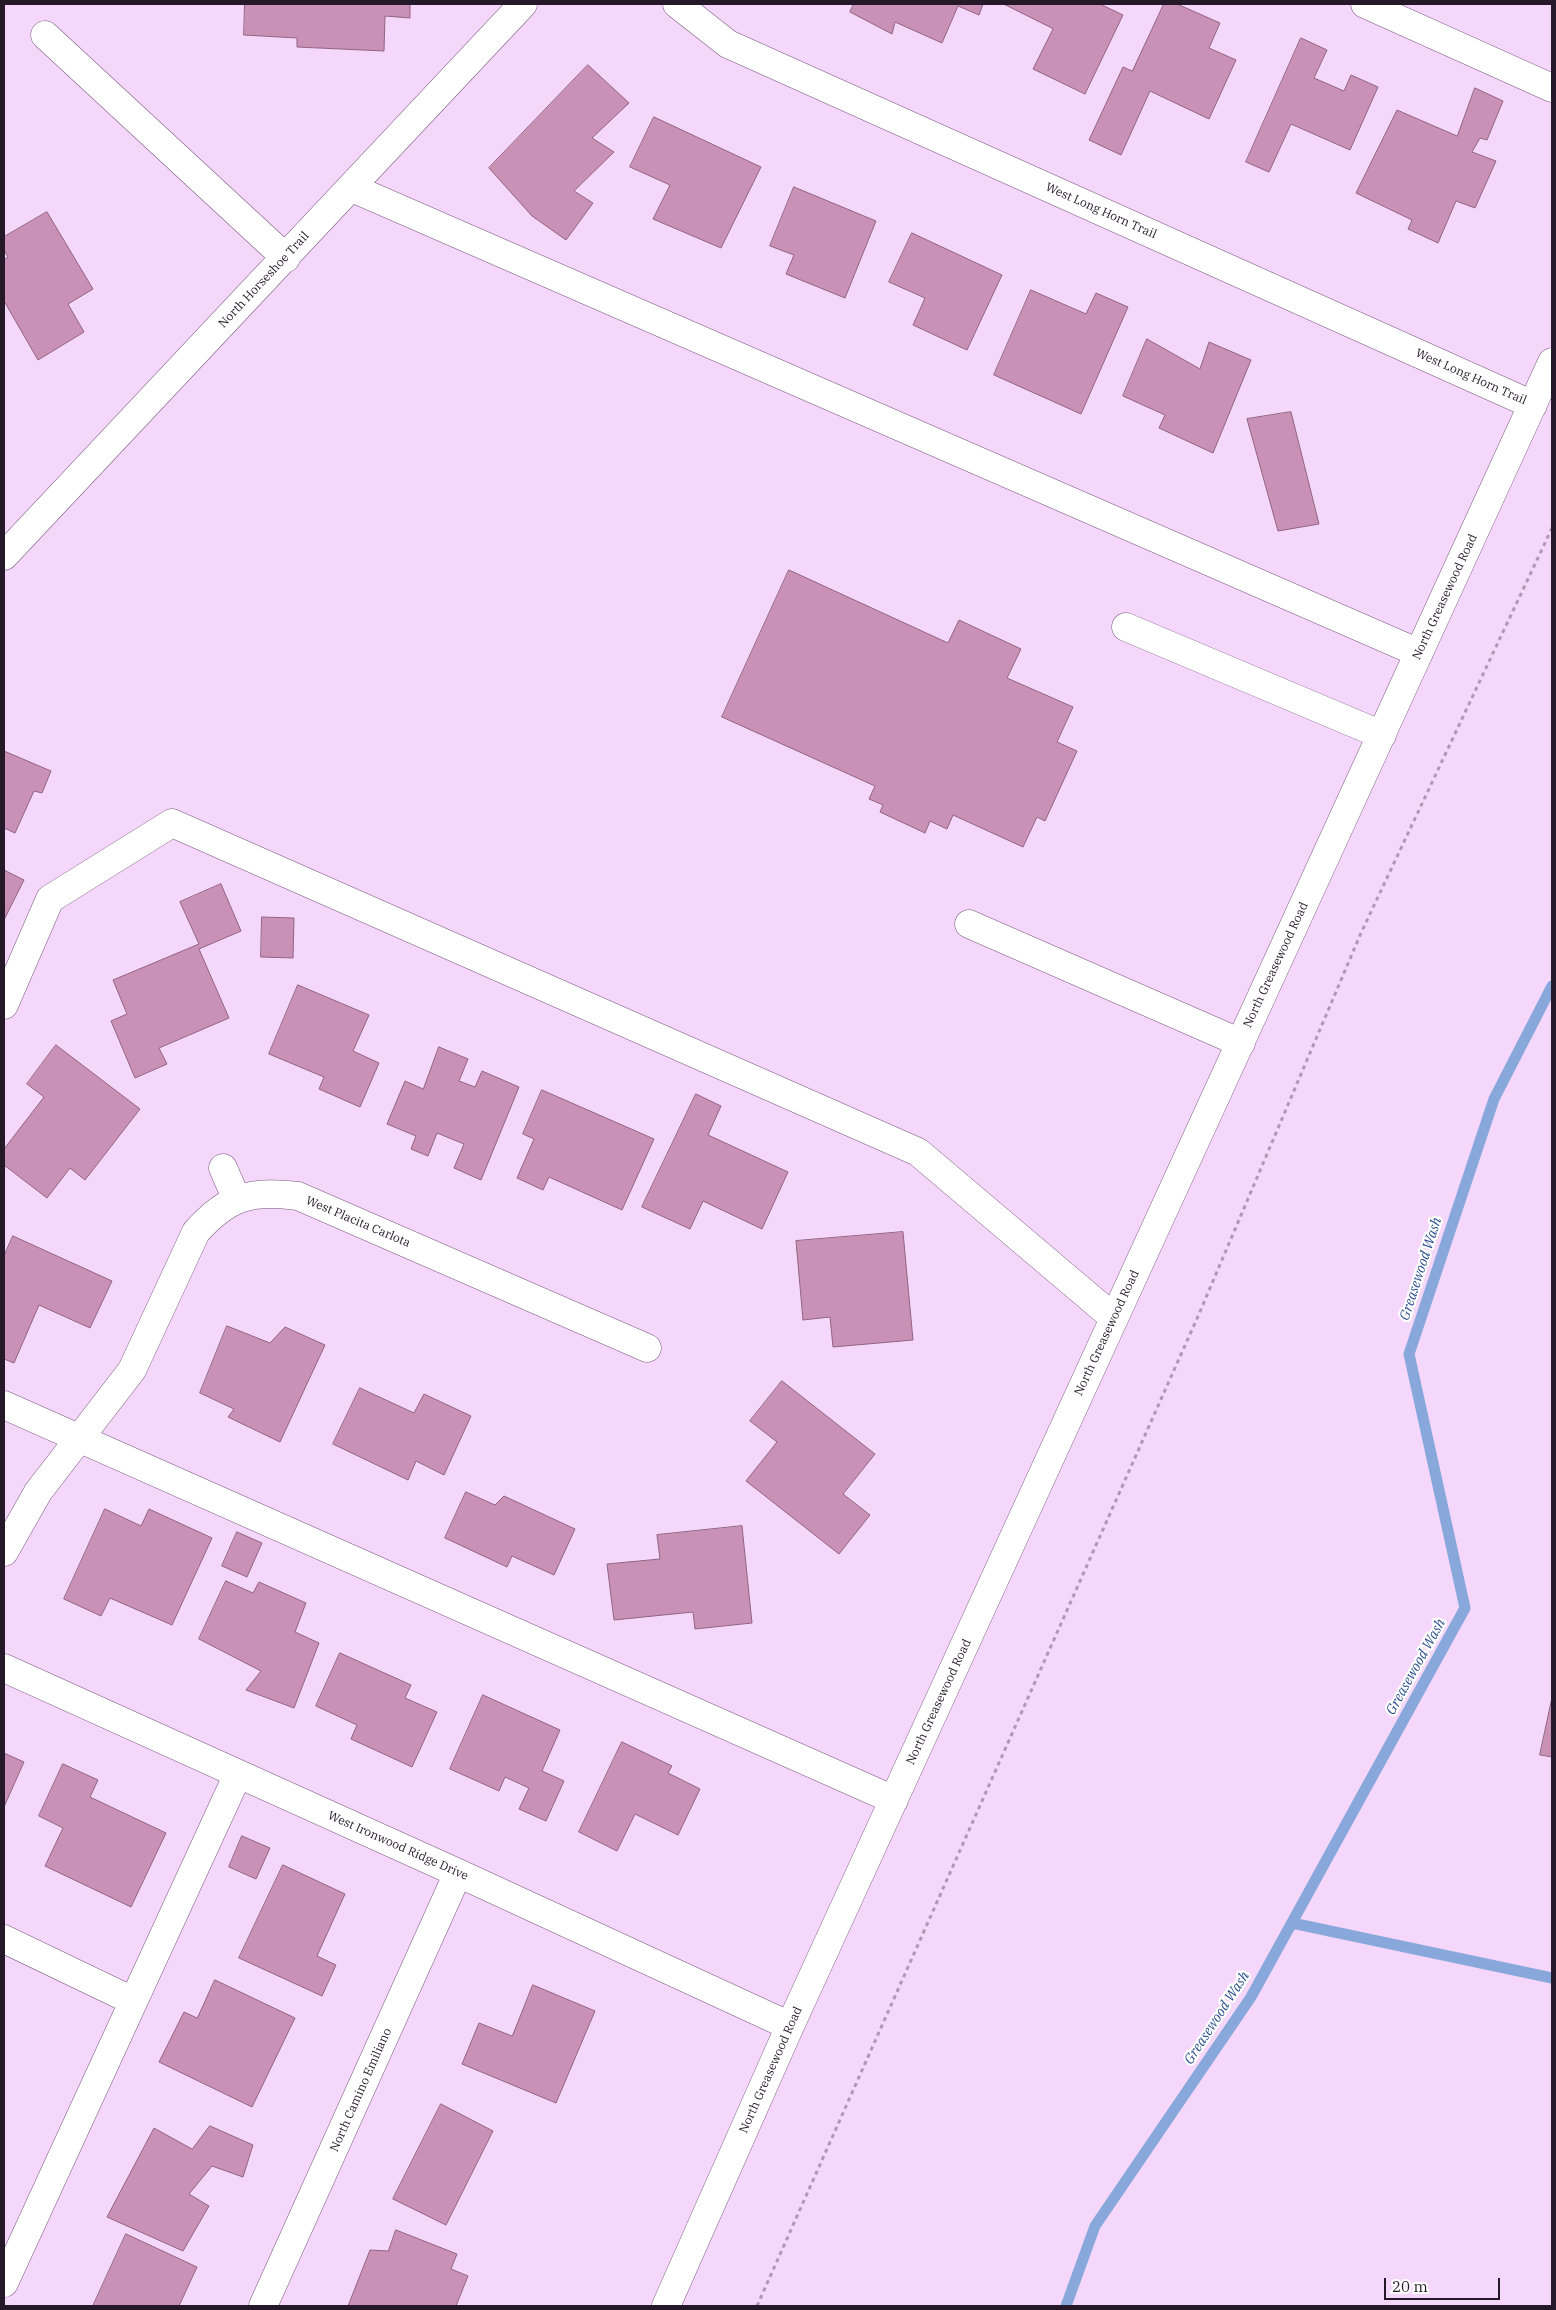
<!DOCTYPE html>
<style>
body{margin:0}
#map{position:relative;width:1556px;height:2310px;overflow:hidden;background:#f4d7fa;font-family:"IBM Plex Serif",serif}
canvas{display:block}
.frame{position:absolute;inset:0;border:5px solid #251828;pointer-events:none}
.scale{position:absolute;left:1384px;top:2278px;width:116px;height:22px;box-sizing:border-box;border:2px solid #251828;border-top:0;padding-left:6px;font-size:15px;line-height:18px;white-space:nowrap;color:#251828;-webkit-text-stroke:4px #fff;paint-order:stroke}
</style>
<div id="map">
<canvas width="1556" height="2310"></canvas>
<div class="frame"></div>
<div class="scale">20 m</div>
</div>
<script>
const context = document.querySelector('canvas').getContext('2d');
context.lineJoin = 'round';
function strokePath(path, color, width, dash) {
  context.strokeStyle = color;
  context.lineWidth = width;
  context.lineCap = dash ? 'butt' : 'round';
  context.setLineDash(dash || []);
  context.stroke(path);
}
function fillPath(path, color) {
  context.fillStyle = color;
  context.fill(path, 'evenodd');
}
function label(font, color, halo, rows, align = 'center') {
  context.font = font + ' "IBM Plex Serif",serif';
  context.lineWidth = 4.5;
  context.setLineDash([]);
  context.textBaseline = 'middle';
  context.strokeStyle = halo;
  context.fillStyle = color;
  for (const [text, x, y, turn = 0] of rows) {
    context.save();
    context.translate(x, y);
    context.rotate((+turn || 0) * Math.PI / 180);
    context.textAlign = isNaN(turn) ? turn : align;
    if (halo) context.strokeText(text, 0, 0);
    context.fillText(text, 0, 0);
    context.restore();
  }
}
const stream = new Path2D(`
 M1292 1923 1552 1978
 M1066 2306 1095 2226 1251 1997 1465 1608 1409 1354 1494 1099 1552 986`);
const building = new Path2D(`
 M245 4H410V18L385 16 384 51 297 47V38L244 35Z
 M854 4H983L979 15 958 6 942 43 895 22 892 34 850 12Z
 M1004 4H1100L1123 15 1085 94 1033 69 1053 29Z
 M1164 4H1177L1220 23 1209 48 1236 60 1209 119 1150 91 1121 155 1089 140 1123 67 1132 71Z
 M1301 38 1327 50 1314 78 1344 91 1351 75 1378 87 1350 150 1291 124 1269 172 1246 162Z
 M588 65 629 103 592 138 614 152 574 191 593 203 566 240 532 216 489 168Z
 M1475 88 1503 101 1487 140 1480 138 1472 152 1496 161 1475 208 1456 201 1438 243 1408 229 1412 220 1356 193 1397 110 1457 136Z
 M654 117 761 167 721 248 653 219 670 185 630 167Z
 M794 187 876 221 845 298 786 274 794 255 770 246Z
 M47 212 93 289 68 304 84 332 38 360 4 301V260L8 257 4 250V237Z
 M912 233 1002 275 967 350 913 325 925 298 889 282Z
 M1031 290 1086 314 1096 293 1128 307 1081 414 994 375Z
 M1147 339 1200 369 1209 342 1251 360 1213 453 1159 428 1165 415 1123 396Z
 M1291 412 1319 524 1278 531 1247 419Z
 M789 570 948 643 959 620 1021 649 1007 678 1073 707 1057 742 1077 751 1045 821 1037 817 1023 847 953 815 947 829 930 821 925 833 880 812 883 805 869 799 875 786 722 717Z
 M4 751 51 771 42 793 34 791 15 833 4 828Z
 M4 870 24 880 4 920Z
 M221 884 241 931 199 949 229 1018 159 1048 167 1064 135 1078 111 1021 127 1014 113 980 199 944 180 902Z
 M262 917 294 918 293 958 261 957Z
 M298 985 369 1015 353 1051 379 1063 360 1107 319 1089 324 1077 269 1054Z
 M56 1045 140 1109 85 1180 70 1168 47 1198 4 1165V1149L44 1097 27 1084Z
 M439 1047 468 1059 459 1081 475 1087 482 1071 519 1087 481 1180 454 1168 464 1144 437 1133 428 1156 411 1149 416 1136 387 1124 405 1081 423 1089Z
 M542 1090 654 1139 622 1210 549 1177 543 1190 517 1178 534 1139 523 1134Z
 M696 1094 721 1106 708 1135 788 1172 762 1229 703 1201 690 1229 642 1207Z
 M903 1232 913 1340 833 1347 830 1317 803 1320 796 1241Z
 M13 1236 112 1281 90 1328 39 1305 14 1363 4 1359V1256Z
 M227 1326 270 1343 285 1327 325 1345 280 1442 228 1417 234 1409 200 1393Z
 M782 1381 875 1454 843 1494 870 1515 839 1554 746 1481 777 1442 750 1421Z
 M360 1388 414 1413 424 1394 471 1416 444 1475 416 1461 408 1480 333 1444Z
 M466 1492 495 1505 504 1496 575 1529 554 1575 512 1556 507 1567 445 1538Z
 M105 1509 141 1526 149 1509 212 1538 172 1625 110 1598 101 1616 64 1599Z
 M742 1526 752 1623 695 1629 693 1612 614 1620 607 1564 660 1559 657 1535Z
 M237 1532 262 1543 247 1577 222 1566Z
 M226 1581 253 1593 259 1582 306 1603 295 1632 319 1643 294 1708 246 1690 261 1671 199 1639Z
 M340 1653 411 1685 405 1698 437 1712 412 1767 351 1739 357 1725 316 1706Z
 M483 1695 560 1730 542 1771 564 1781 546 1821 519 1809 529 1788 505 1777 499 1791 450 1769Z
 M1552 1698V1757L1540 1755Z
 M622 1742 672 1766 668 1773 700 1789 678 1835 635 1814 617 1851 579 1832Z
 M4 1753 24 1762 4 1807Z
 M63 1764 98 1780 90 1797 166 1833 131 1907 45 1866 63 1828 39 1816Z
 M242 1836 270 1848 256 1879 229 1867Z
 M283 1865 345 1894 317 1956 336 1965 322 1996 239 1958Z
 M215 1980 295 2018 252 2107 159 2062 184 2012 197 2018Z
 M533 1985 595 2011 556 2103 462 2064 479 2023 512 2036Z
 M441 2104 493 2131 446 2225 393 2199Z
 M210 2126 253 2145 243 2177 212 2166 189 2194 209 2206 183 2251 107 2217 154 2128 192 2149Z
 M396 2230 457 2254 451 2269 468 2276 456 2306H348L370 2250 388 2251Z
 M126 2234 197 2267 179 2306H93Z`);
const path = new Path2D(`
 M757 2306 1199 1314 1361 933 1552 528`);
const minor = new Path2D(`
 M677 4 728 44 1533 405
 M1365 4 1552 88
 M45 35 286 258
 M352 188 1419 653
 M4 556 523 4
 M1126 627 1382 735
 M969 924 1241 1043
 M4 1005 50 899 172 823 918 1152 1114 1318
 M223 1168 237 1200
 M4 1405 894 1800
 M4 1552 38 1492 132 1370 196 1232C228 1196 251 1190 298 1196L647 1348
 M4 1668 458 1873 790 2026
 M4 1939 133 2001
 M4 2283 238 1774
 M263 2306 458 1873
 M666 2306 790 2026 1552 362`);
const streetNames = [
 ["West Long Horn Trail",1101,211,24],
 ["North Horseshoe Trail",264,280,-47],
 ["West Long Horn Trail",1471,377,24],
 ["North Greasewood Road",1445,597,-65],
 ["North Greasewood Road",1276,965,-65],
 ["West Placita Carlota",358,1222,23],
 ["North Greasewood Road",1107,1333,-65],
 ["North Greasewood Road",939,1702,-65],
 ["West Ironwood Ridge Drive",398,1846,24],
 ["North Greasewood Road",771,2070,-66],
 ["North Camino Emiliano",361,2090,-66]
];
const waterNames = [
 ["Greasewood Wash",1421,1269,-72],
 ["Greasewood Wash",1416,1667,-61],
 ["Greasewood Wash",1217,2018,-57]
];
strokePath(stream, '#88a8dc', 11);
fillPath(building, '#ca91b6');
strokePath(building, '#906480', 1);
strokePath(minor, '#78597e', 29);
strokePath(path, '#b098b5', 3, [4, 4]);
strokePath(minor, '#fff', 28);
label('12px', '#251828', '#fff', streetNames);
label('italic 14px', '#294e8e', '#fff', waterNames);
</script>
